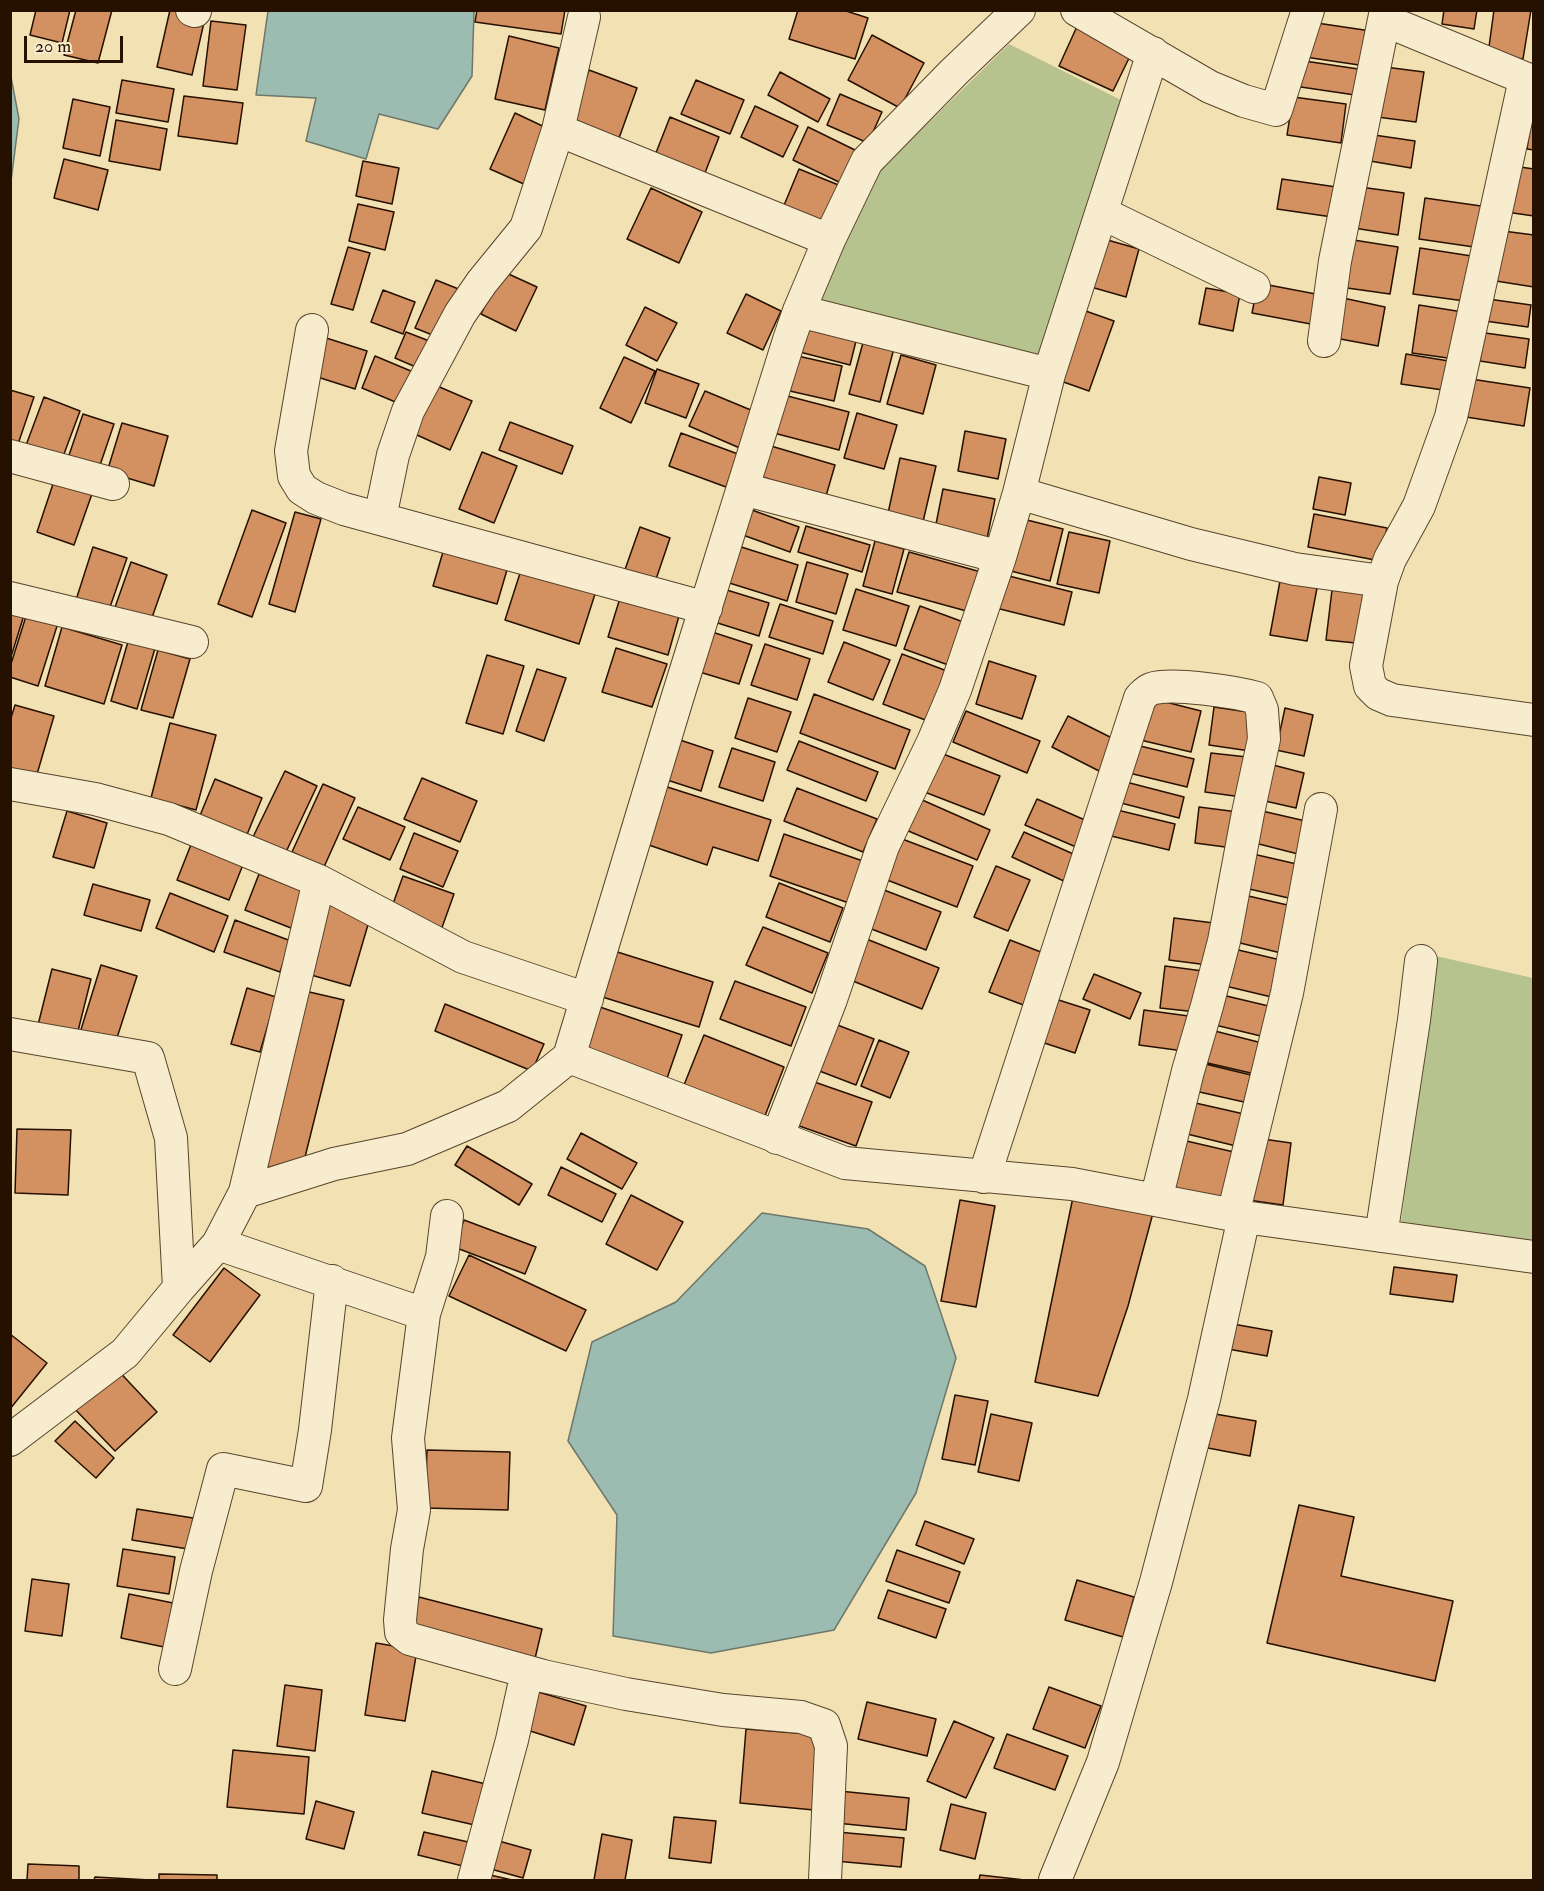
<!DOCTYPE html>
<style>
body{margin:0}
#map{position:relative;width:1544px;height:1891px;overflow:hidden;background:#f2e1b2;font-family:"IM FELL Double Pica",serif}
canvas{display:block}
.frame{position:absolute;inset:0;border:12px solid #261000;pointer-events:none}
.scale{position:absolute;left:24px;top:36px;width:99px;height:27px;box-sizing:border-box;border:3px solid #261000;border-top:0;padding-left:8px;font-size:18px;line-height:21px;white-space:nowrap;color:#261000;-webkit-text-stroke:4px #f7eccd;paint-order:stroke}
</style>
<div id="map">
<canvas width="1544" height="1891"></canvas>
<div class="frame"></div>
<div class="scale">20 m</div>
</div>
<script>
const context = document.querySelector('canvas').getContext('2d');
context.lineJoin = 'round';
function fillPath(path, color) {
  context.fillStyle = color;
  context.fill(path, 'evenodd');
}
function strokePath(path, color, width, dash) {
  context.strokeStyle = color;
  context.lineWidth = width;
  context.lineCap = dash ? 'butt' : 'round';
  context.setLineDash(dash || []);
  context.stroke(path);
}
const green = new Path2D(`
 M1009 44 1145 112 1055 364 820 302 873 177Z
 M1436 956 1533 978V1245L1401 1222Z`);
const water = new Path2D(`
 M268 11H474L472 76 438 129 379 114 366 159 306 141 316 98 256 95Z
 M11 77 19 119 11 181Z
 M762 1213 868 1229 925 1266 956 1358 916 1493 834 1630 711 1653 613 1636 617 1515 568 1441 592 1342 676 1302Z`);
const building = new Path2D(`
 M36 10H70L62 43 30 35Z
 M76 10H112L98 63 64 55Z
 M170 10 205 18 192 75 157 67Z
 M477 10H565L561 34 475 22Z
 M798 10H843L868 18 855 59 789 39Z
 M1444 10H1477L1474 29 1442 24Z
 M1494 10H1531L1523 59 1488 54Z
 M211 21 246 25 237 90 203 86Z
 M1079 22 1134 48 1113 91 1059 66Z
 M1310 22 1371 31 1366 66 1305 57Z
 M872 35 924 63 900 108 848 80Z
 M509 36 559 48 545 110 495 99Z
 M1298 60 1365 70 1362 96 1294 86Z
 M1385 67 1424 72 1416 122 1377 117Z
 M589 70 637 88 618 141 570 124Z
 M780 72 830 99 818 122 768 95Z
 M122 80 174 89 168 122 116 113Z
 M696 80 744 100 730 134 681 114Z
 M840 94 882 112 868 143 827 125Z
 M184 96 243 103 237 144 178 136Z
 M1293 97 1346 104 1341 143 1287 135Z
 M73 99 110 107 100 156 63 148Z
 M755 106 798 126 783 157 741 137Z
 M515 113 551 130 526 185 490 169Z
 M1532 115H1534V150L1527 149Z
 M670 117 719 137 701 183 652 163Z
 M116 120 167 129 160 170 109 161Z
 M808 127 857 151 841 183 793 160Z
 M1374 135 1415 141 1411 168 1370 161Z
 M64 159 108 170 98 210 54 198Z
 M363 161 399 168 392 204 356 196Z
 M1513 166 1534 169V216L1506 212Z
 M799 169 841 186 823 232 780 215Z
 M1282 179 1343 188 1339 218 1277 209Z
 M1360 187 1404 193 1398 235 1354 228Z
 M651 188 702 212 679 263 627 239Z
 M1425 198 1488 207 1481 248 1419 239Z
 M358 204 394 212 385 250 349 241Z
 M1503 231 1534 235V287L1496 281Z
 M1097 237 1139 249 1126 297 1084 285Z
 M1347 239 1398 247 1390 294 1340 287Z
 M348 247 370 253 353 310 331 304Z
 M1420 248 1478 257 1472 302 1413 294Z
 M502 271 537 287 516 331 481 314Z
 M436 280 461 290 440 338 415 328Z
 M1258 283 1321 295 1316 325 1252 313Z
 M1206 288 1240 294 1233 331 1199 324Z
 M383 290 415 302 403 334 371 322Z
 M746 294 781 311 763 350 727 333Z
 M1343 298 1385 307 1378 346 1335 338Z
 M1488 299 1531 305 1528 327 1485 321Z
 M1419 305 1469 313 1462 360 1412 353Z
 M645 307 677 323 657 361 626 345Z
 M1080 309 1114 321 1089 391 1055 379Z
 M798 322 857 337 850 365 792 350Z
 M406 332 437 344 425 371 395 358Z
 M1485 333 1529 339 1525 368 1480 361Z
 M320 336 367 351 355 389 308 374Z
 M864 339 894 348 880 402 849 394Z
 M789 354 842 366 834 401 781 389Z
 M1406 354 1455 362 1450 391 1401 384Z
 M901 355 936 365 923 414 887 404Z
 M375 356 418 374 405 406 362 388Z
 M624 357 655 371 631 423 600 408Z
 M657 369 699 384 686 418 645 403Z
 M1471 379 1530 388 1524 426 1466 417Z
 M428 382 472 401 450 450 406 430Z
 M10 390 34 397 16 450 10 448Z
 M705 391 758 413 742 449 689 426Z
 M776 393 849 412 839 450 766 431Z
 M44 397 80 411 61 462 25 448Z
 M857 413 897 425 884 469 844 458Z
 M83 414 114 424 97 474 66 464Z
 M510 422 573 446 562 474 499 450Z
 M122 423 168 436 154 486 107 472Z
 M965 431 1006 439 998 479 958 471Z
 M681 433 738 454 726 487 669 466Z
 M771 446 835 465 826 496 762 477Z
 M482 452 517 466 494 523 459 509Z
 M900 458 936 466 922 526 887 518Z
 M1319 477 1351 483 1345 515 1313 509Z
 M55 478 93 491 74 545 37 532Z
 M943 489 995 499 986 544 934 534Z
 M749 509 799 527 790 552 740 534Z
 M252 510 286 523 252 617 218 604Z
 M295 512 321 519 295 612 269 604Z
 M1314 514 1387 528 1380 561 1308 547Z
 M1019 518 1063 529 1050 581 1007 570Z
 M806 526 870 545 862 572 798 552Z
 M640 527 670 538 653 588 622 578Z
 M1069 532 1110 541 1099 593 1057 584Z
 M875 541 904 549 892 594 863 586Z
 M445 545 509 563 497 604 433 586Z
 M735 545 798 565 787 601 723 581Z
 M93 547 127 558 109 610 76 600Z
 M909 552 981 572 970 612 897 592Z
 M131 562 167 575 149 626 113 613Z
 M807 562 848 574 836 614 796 602Z
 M522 567 596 591 579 644 505 620Z
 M1005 575 1072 592 1064 625 996 608Z
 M1280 581 1317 588 1307 641 1270 635Z
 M717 587 769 603 759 636 708 620Z
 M856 589 909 606 896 646 843 630Z
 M1332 590 1371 594 1366 644 1326 640Z
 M620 598 679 616 668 655 608 637Z
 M780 604 833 621 823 654 769 637Z
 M920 606 966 623 951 666 904 649Z
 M10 611 24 615 10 660Z
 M27 613 58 623 38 686 10 677V667Z
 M62 627 122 645 104 704 45 686Z
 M706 630 752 645 739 684 693 670Z
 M129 638 156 645 137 709 111 701Z
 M844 642 890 660 873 700 828 682Z
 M765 644 810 659 797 700 751 685Z
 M616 648 667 664 652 707 602 692Z
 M158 650 190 659 173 718 141 710Z
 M902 654 947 671 928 721 883 704Z
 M487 655 524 666 503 734 466 723Z
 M989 661 1036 676 1022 719 976 704Z
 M537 669 566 678 544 741 516 731Z
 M814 694 910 730 895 769 800 733Z
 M1146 697 1201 711 1191 752 1136 739Z
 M748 698 791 712 777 752 735 738Z
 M15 705 54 716 35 781 10 774V721Z
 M1214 707 1254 713 1250 751 1209 745Z
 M1285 708 1313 715 1304 756 1276 750Z
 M966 711 1040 741 1027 773 953 742Z
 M1068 716 1120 742 1105 774 1052 747Z
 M170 723 216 735 196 810 151 798Z
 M674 738 713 751 701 791 661 778Z
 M799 741 878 772 866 801 787 770Z
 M1136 745 1194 759 1187 787 1129 773Z
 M732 748 775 762 763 801 719 787Z
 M938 752 1000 776 984 815 922 791Z
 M1211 753 1247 757 1242 797 1205 792Z
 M1273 765 1304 773 1296 808 1265 801Z
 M285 771 317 786 286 852 253 837Z
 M422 778 477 801 460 842 404 819Z
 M215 779 262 798 246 837 199 818Z
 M1126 782 1184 797 1179 818 1121 803Z
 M323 784 355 798 324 867 292 852Z
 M661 785 771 820 758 861 713 847 707 865 643 843Z
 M797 788 877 819 863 852 784 821Z
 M920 799 990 830 977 860 906 830Z
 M1037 799 1094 824 1083 850 1025 825Z
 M358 807 405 827 390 860 343 839Z
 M1199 807 1238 812 1233 848 1195 843Z
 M1113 809 1175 824 1169 850 1107 835Z
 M67 811 107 823 94 868 53 857Z
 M1262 811 1310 822 1302 855 1255 843Z
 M1024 832 1080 857 1068 883 1012 857Z
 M414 833 458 851 443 887 400 869Z
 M784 834 863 861 849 903 770 876Z
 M194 837 246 857 229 900 177 880Z
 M897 837 973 866 957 907 882 878Z
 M1253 854 1301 865 1293 899 1245 888Z
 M996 866 1030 880 1008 931 974 917Z
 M259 874 305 892 291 928 245 910Z
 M403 876 454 894 440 933 389 915Z
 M779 883 843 908 830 942 766 917Z
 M93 884 150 900 141 931 84 915Z
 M884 890 941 912 926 950 869 928Z
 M170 893 228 916 214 952 156 928Z
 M1244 895 1296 907 1285 954 1232 941Z
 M326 897 372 911 350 986 304 973Z
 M1174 918 1214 923 1208 965 1169 960Z
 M235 920 291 941 280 972 224 952Z
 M763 927 828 953 812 993 746 965Z
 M864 938 939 968 922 1009 848 979Z
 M1010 940 1046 954 1026 1006 989 992Z
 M1230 948 1289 962 1280 999 1221 985Z
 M611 950 713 982 699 1027 596 995Z
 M101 965 137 976 114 1047 79 1036Z
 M1165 966 1203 971 1197 1012 1160 1008Z
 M52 969 91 979 76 1039 37 1029Z
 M1094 974 1141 993 1130 1019 1083 999Z
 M735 981 806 1007 791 1046 720 1019Z
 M247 988 276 997 260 1052 231 1044Z
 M305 991 344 1000 305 1157 260 1170Z
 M1218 994 1277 1008 1269 1038 1211 1024Z
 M1046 996 1090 1010 1075 1053 1032 1039Z
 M445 1004 544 1044 532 1071 435 1031Z
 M594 1005 682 1035 665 1084 578 1054Z
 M1144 1010 1196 1017 1191 1052 1139 1045Z
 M827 1021 874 1039 856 1085 809 1067Z
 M1207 1029 1262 1043 1255 1074 1199 1061Z
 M704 1035 784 1067 761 1126 680 1095Z
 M879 1040 909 1052 890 1098 861 1086Z
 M1201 1063 1251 1075 1244 1102 1195 1091Z
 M803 1078 872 1102 856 1146 788 1122Z
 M1191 1102 1244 1114 1236 1146 1183 1133Z
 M17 1129 71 1130 68 1195 15 1193Z
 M581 1133 637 1163 622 1189 567 1159Z
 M1256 1138 1291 1143 1283 1205 1248 1200Z
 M1178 1139 1238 1153 1226 1202 1167 1188Z
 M467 1146 532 1184 519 1205 455 1165Z
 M561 1167 616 1194 602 1222 548 1195Z
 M631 1195 683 1222 657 1270 606 1244Z
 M1073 1197 1153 1213 1128 1306 1098 1396 1035 1382Z
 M960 1200 995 1206 976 1307 941 1301Z
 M464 1220 536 1247 525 1274 454 1247Z
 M469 1255 586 1310 566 1351 449 1296Z
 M1394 1267 1457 1275 1453 1302 1390 1294Z
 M224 1268 260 1295 210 1362 173 1335Z
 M1233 1324 1272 1331 1267 1356 1228 1349Z
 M10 1334 47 1363 10 1409Z
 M113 1365 157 1412 115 1451 71 1405Z
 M955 1395 988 1401 975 1465 942 1459Z
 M991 1414 1032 1423 1019 1481 978 1472Z
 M1215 1414 1256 1421 1250 1456 1208 1448Z
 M75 1421 114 1458 96 1478 55 1441Z
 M427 1450 510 1452 508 1510 425 1508Z
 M1299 1505 1354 1517 1341 1576 1453 1601 1435 1681 1267 1643Z
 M137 1509 193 1518 188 1549 132 1540Z
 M925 1521 974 1539 964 1564 916 1545Z
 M123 1549 175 1557 169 1594 117 1586Z
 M897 1550 960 1572 949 1603 886 1581Z
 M32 1579 69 1584 62 1636 25 1631Z
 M1077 1580 1134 1597 1123 1637 1065 1620Z
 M888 1590 946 1609 936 1638 878 1618Z
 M129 1594 173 1603 164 1647 121 1638Z
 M419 1597 542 1629 533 1667 409 1635Z
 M376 1643 417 1650 405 1721 365 1715Z
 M285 1685 322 1690 315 1751 277 1746Z
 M1049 1687 1101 1706 1085 1748 1033 1729Z
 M535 1691 586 1706 574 1745 524 1729Z
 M867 1702 936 1719 927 1756 858 1739Z
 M954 1721 994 1738 966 1798 927 1781Z
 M746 1729 821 1735 814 1810 740 1803Z
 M1007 1734 1068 1756 1055 1790 994 1768Z
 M233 1750 309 1757 304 1814 227 1807Z
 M432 1771 490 1785 479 1826 422 1813Z
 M839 1791 909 1798 906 1830 836 1823Z
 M316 1801 354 1812 344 1849 306 1839Z
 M951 1804 986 1813 975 1859 940 1850Z
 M674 1817 716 1821 711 1863 669 1858Z
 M424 1832 477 1844 471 1868 418 1855Z
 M837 1832 904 1838 901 1867 835 1861Z
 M602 1834 632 1840 625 1880H594Z
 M488 1838 531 1850 523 1878 480 1866Z
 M28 1864 79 1866V1880H27Z
 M477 1872 512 1880H475Z
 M159 1874 217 1875V1880H159Z
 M980 1875 1025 1880H979Z
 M95 1877 150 1880H94Z`);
const minor = new Path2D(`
 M192 10 195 11
 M1077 10 1210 87 1244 101 1276 110 1308 10
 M584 17 558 130 829 240
 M1384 20 1534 82
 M1525 79 1451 417 1419 506 1390 559 1382 581 1366 666 1370 686 1378 694 1392 700 1534 720
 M1102 213 1254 287
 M312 330 291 451 294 476 302 489 316 498 344 509 706 608
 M1324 341 1335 261 1386 10
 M1049 374 1153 53
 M10 456 113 484
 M743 489 1000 557
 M1019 493 1191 544 1295 569 1382 581
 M380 518 393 455 408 411 460 314 482 282 526 228 558 130
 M10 598 192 642
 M10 784 95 799 169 819 319 881 463 957 587 999
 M10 1034 148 1058 171 1138 179 1288 125 1353 10 1440
 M569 1057 677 699 789 340 799 311 829 240 867 161 954 72 1019 10
 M777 1138 830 1002 883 846 933 742 955 690 1000 557 1019 493 1049 374 799 311
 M984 1177 1140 698C1144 694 1146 691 1151 689 1171 682 1236 692 1257 698L1262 710 1264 739 1248 813 1224 941 1207 1006 1188 1071 1156 1200
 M245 1192 319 881
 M1233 1215 1287 993 1321 809
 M447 1216 442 1257 424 1314 408 1438 414 1510 407 1549 400 1620 401 1632 410 1639 543 1676 626 1694 723 1710 801 1717 824 1725 831 1746 825 1880
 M1381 1236 1414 1020 1421 961
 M218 1244 424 1314
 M179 1288 218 1244 245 1192 334 1164 407 1149 508 1106 569 1057 845 1163 1072 1184 1244 1217 1534 1257
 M175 1669 196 1571 223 1469 306 1486 315 1430 332 1281
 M474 1880 512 1740 527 1672
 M1055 1880 1103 1762 1156 1582 1204 1399 1244 1217`);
fillPath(green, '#b7c38f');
fillPath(water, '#9cbcb1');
strokePath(water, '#6d776a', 1.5);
fillPath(building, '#d39162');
strokePath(building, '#261000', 1.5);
strokePath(minor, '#59442c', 34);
strokePath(minor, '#f7eccd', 32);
</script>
